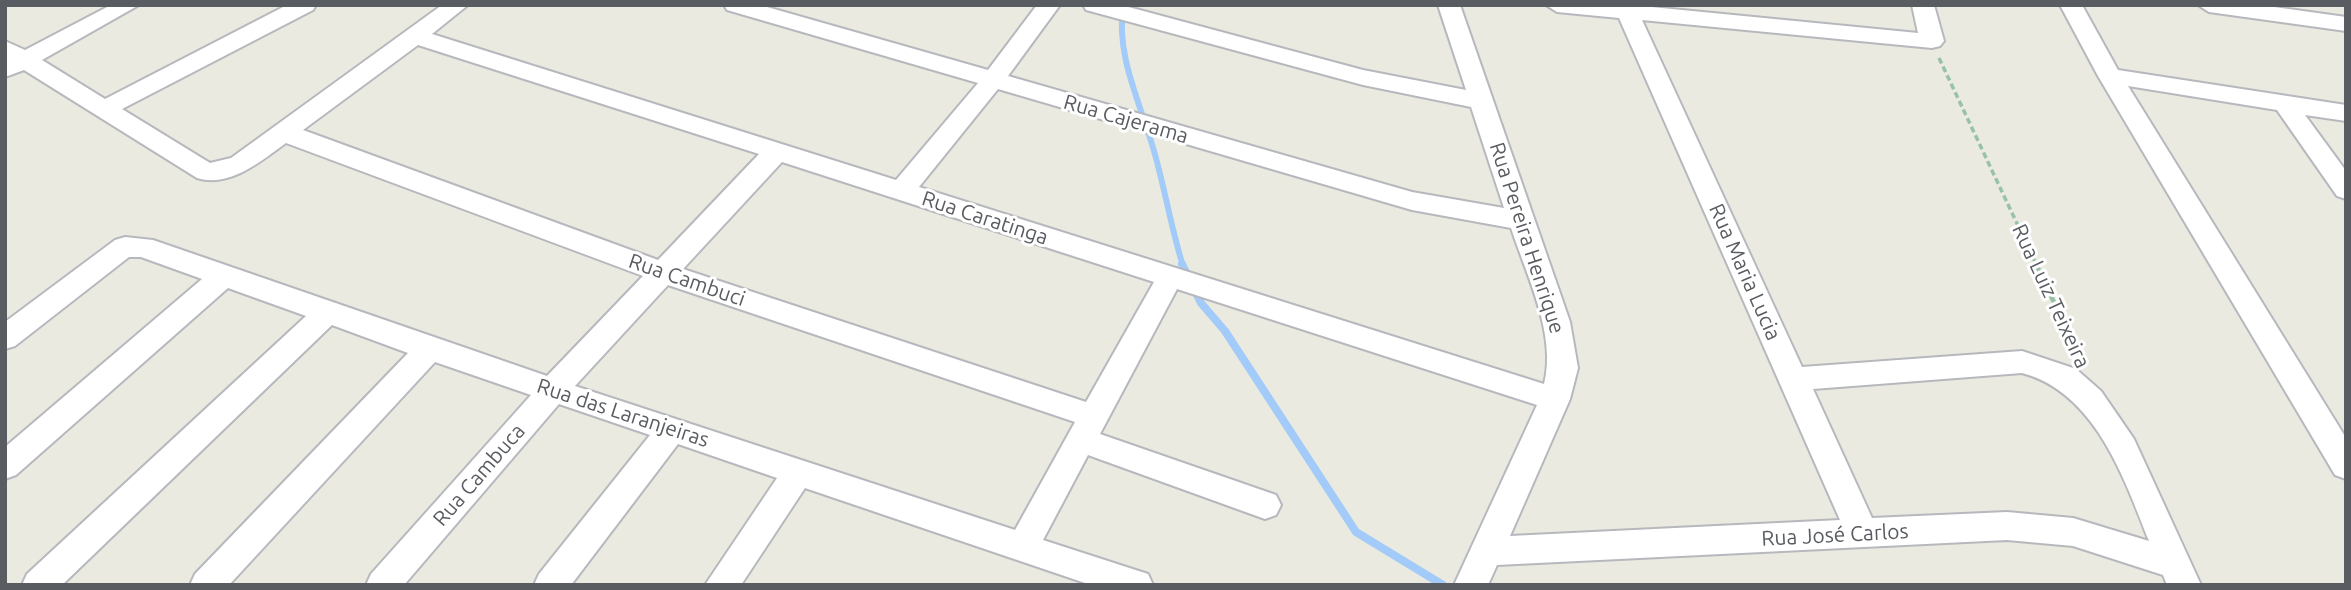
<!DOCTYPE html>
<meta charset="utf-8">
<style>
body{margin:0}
#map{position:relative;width:2351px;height:590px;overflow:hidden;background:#ebeae0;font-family:Ubuntu,sans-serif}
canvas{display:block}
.frame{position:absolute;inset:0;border:7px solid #595c61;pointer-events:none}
</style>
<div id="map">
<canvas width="2351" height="590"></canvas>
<div class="frame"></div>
</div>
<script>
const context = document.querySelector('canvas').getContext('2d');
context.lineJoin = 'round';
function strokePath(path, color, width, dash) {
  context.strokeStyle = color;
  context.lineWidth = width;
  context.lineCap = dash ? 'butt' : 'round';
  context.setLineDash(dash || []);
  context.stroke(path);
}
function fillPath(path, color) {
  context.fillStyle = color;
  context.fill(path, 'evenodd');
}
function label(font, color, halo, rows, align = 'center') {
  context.font = font + ' Ubuntu,sans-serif';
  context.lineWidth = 6;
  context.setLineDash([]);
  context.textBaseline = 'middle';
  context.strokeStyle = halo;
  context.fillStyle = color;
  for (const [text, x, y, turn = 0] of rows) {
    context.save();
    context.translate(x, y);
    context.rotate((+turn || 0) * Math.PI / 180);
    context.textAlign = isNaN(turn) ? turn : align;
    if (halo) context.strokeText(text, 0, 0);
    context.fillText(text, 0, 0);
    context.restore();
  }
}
const streamFar1 = new Path2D(`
 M1123 5C1116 58 1140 101 1154 151 1165 189 1171 228 1183 266`);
const stream = new Path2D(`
 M1182 264 1201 303 1225 331 1356 532 1443 585`);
const pathFar1 = new Path2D(`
 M1939 58 2037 266`);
const path = new Path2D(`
 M2036 264 2081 360`);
const minor = new Path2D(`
 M111 5H139L42 60 105 99 287 5H316L313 10 122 109 210 163 231 158 442 5H468L432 34 896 180 978 83 727 10 724 5H760L988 70 1037 5H1060L1008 76 1412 192 1504 208 1471 107 1363 85 1086 10 1083 5H1121L1363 70 1466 90 1438 5H1460L1570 322 1578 368 1570 399 1510 536 1840 520 1619 18 1557 12 1546 5H1631L1918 33 1912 5H1934L1944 41 1940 46 1932 48 1642 20 1802 367 2022 351 2076 369 2101 391 2134 439 2201 585H2167L2163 575 2073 546 2007 540 1497 565 1488 585H1454L1537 405 1177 289 1100 434 1276 495 1281 505 1276 515 1265 519 1088 455 1043 540 1148 574 1153 585H1091L805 488 741 585H705L777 478 678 444 571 585H534L539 574 650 435 559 404 404 585H366L371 574 531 395 435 362 229 585H190L195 574 408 353 332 325 62 585H22L27 574 306 316 228 288 16 475 5 479V447L202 279 141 257H129L15 346 5 349V322L115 240 125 237 153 240 547 376 643 276 286 143C261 161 230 188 197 178L24 70 5 77V41L25 50ZM418 45 759 154 658 260 303 130ZM998 89 1412 210 1511 228C1526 274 1557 335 1544 384L919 187ZM782 162 1154 282 1086 402 683 269ZM668 285 1075 422 1015 530 575 386ZM2022 373C2095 392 2124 478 2149 541L2073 518 2007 512 1872 518 1813 389Z
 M2060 5H2082L2118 70 2346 105V121L2305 115 2346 171V199L2337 196 2277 110 2128 86 2346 438V479L2335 475 2098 76Z
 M2198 5H2260L2346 17V31L2209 12Z`);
const streetNames = [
 ["Rua Cajerama",1126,119,16],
 ["Rua Caratinga",985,218,18],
 ["Rua Pereira Henrique",1527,238,72],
 ["Rua Maria Lucia",1745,272,66],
 ["Rua Cambuci",687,280,19],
 ["Rua Luiz Teixeira",2051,296,65],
 ["Rua das Laranjeiras",623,413,18],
 ["Rua Cambuca",479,475,-49],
 ["Rua José Carlos",1835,535,-3]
];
strokePath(streamFar1, '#a2cbfa', 6);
strokePath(stream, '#a2cbfa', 8);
strokePath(minor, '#b6b8bd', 4);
strokePath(pathFar1, '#98c2a8', 3.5, [6, 3.5]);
strokePath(path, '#98c2a8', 4.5, [8, 3.5]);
fillPath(minor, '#fff');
label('21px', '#595c61', '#fff', streetNames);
</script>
